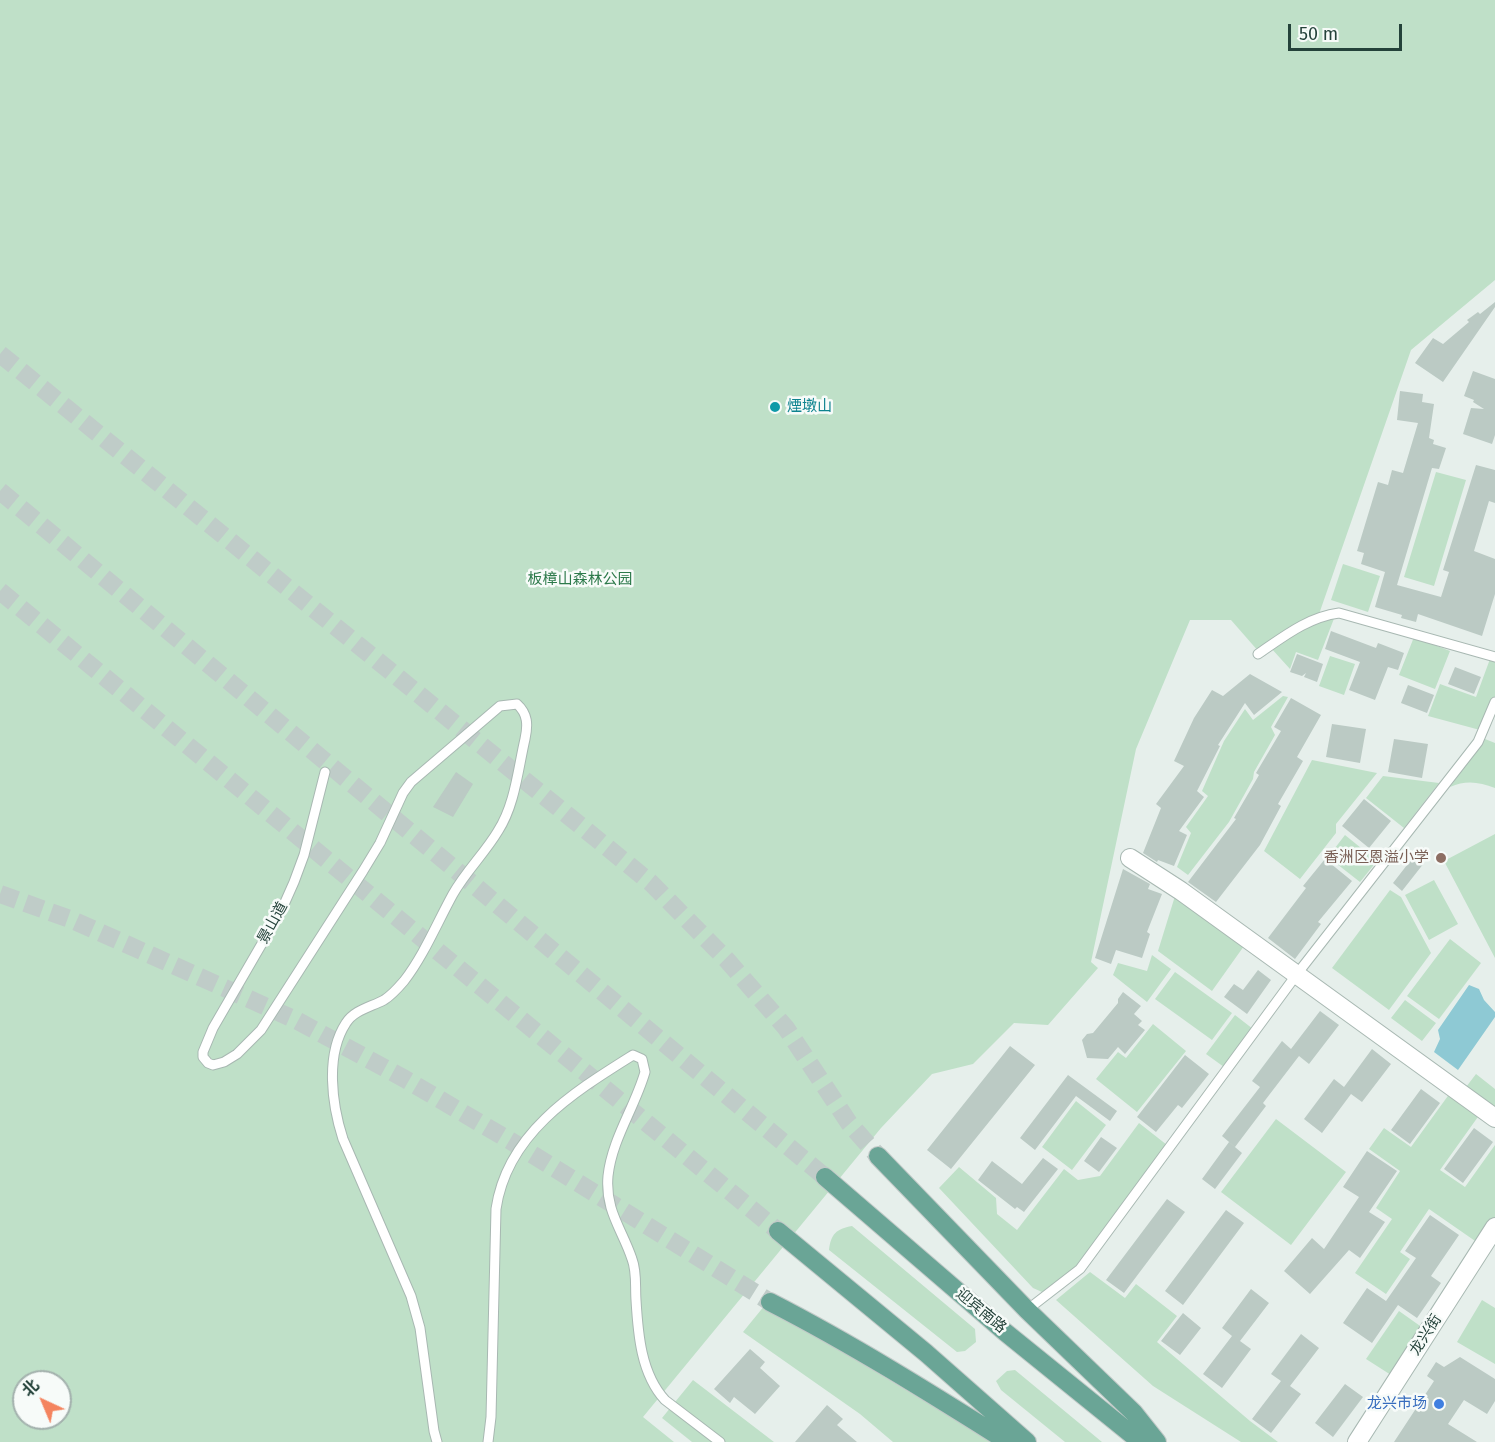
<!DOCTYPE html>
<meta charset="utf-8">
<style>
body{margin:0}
#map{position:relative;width:1495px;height:1442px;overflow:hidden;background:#e6efeb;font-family:"Fira Sans","Noto Sans SC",sans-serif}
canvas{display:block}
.north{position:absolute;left:12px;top:1370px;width:60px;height:60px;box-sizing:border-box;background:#f7fbf9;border:2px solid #a3b1ad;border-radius:50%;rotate:316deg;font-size:16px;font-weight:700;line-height:24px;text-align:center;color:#24423a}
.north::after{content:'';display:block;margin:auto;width:21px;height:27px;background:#f4845f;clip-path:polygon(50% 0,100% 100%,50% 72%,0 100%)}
.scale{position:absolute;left:1288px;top:24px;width:114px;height:27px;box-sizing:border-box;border:3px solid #24423a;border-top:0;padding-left:8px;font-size:18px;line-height:21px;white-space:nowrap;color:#24423a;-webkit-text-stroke:4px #f7fbf9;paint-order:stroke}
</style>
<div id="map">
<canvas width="1495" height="1442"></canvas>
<div class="north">北</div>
<div class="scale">50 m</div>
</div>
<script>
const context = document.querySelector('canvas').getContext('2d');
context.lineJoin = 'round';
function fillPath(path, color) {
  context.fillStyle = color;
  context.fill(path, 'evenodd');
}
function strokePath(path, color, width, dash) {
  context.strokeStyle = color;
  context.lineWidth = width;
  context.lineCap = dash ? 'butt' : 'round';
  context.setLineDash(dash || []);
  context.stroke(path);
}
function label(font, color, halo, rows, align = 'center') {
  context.font = font + ' "Fira Sans","Noto Sans SC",sans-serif';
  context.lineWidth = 5;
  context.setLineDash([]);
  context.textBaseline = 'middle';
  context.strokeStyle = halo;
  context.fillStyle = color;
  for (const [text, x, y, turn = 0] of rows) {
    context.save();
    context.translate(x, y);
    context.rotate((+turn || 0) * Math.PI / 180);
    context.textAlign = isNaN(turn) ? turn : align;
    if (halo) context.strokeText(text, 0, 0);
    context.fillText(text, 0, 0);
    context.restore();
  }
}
const green = new Path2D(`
 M0 0H1495V280L1411 350 1318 617 1259 652 1231 620H1190L1136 749 1091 962 1098 968 1048 1025 1014 1023 973 1064 932 1074 881 1128 643 1417 674 1442H0ZM24 1382H60V1418H24Z
 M1436 472 1466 480 1434 586 1404 577Z
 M1343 564 1380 576 1368 612 1331 600Z
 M1335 616 1318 660 1296 652 1290 669 1271 648 1292 632Z
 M1414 637 1450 651 1435 689 1399 675Z
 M1330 656 1355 664 1344 695 1319 686Z
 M1490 659 1495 660V696L1480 730 1428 716 1440 684 1476 697Z
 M1283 696 1288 697 1271 727 1275 735 1254 772 1253 779 1229 822 1188 875 1177 867 1191 833 1186 827 1208 796 1202 791 1224 741 1245 709 1253 720Z
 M1485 739 1495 743V788C1479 782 1466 780 1450 787Z
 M1312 760 1377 773 1336 824V833L1300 879 1264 851Z
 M1383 776 1439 783 1404 828 1366 798Z
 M1495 834V958L1444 861Z
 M1345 835 1377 861 1360 882 1328 857Z
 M1434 880 1458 924 1429 940 1405 895Z
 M1390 890 1401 897 1431 953 1389 1010 1332 968Z
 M1175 896 1244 946 1212 991 1158 951Z
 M1450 939 1481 963 1439 1019 1407 996Z
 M1152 955 1171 969 1147 1002 1113 975 1118 963 1147 971Z
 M1175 972 1232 1013 1212 1040 1155 999Z
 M1405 1000 1436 1023 1422 1041 1391 1018Z
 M1235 1015 1253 1029 1224 1067 1206 1054Z
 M1153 1024 1186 1051 1137 1112 1096 1079 1118 1052 1126 1058Z
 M1476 1074 1495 1089V1114L1463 1091Z
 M1450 1093 1480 1114 1440 1170 1465 1187 1495 1145V1217L1478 1243 1429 1209 1400 1252 1410 1259 1386 1294 1355 1273 1392 1219 1376 1208 1400 1171 1369 1149 1384 1128 1411 1147Z
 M1076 1101 1106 1125 1072 1170 1042 1147Z
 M1276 1119 1346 1172 1291 1245 1221 1192Z
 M1139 1123 1167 1145 1077 1267 1042 1292 1033 1288 939 1188 959 1167 996 1198 997 1214 1017 1230 1064 1169 1078 1180 1100 1176Z
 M852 1226 975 1329 976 1342 965 1351 957 1352 829 1250C831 1234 836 1229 852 1226Z
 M1090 1272 1125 1298 1136 1284 1177 1316 1157 1342 1250 1421 1278 1442H1241L1153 1386 1056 1300Z
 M1482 1300 1495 1308V1364L1457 1342Z
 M765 1305 992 1442H893L860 1414 743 1332Z
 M1399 1311 1423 1328 1391 1375 1366 1359Z
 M1015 1370 1102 1442H1065L1001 1390 996 1381 1007 1371Z
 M693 1380 774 1442H692L662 1418Z`);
const water = new Path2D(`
 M1469 985 1479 989 1484 1000 1495 1012V1017L1458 1070 1434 1052 1440 1039 1438 1030Z`);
const building = new Path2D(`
 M1495 302V307L1443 382 1415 363 1433 338 1443 344 1469 322 1467 320 1478 312 1480 314Z
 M1473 371 1495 379V435L1492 444 1463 434 1471 408 1484 409 1473 402 1474 400 1464 396Z
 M1400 391 1423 394 1422 402 1434 404 1429 438 1434 440 1433 444 1446 448 1439 469 1432 468 1397 585 1441 597 1449 572 1443 570 1476 465 1495 470V503L1489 501 1474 551 1495 559V594L1482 636 1418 614 1416 622 1401 618 1402 615 1375 607 1385 572 1361 564 1364 553 1357 551 1378 482 1388 485 1392 470 1403 473 1418 423 1397 420Z
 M1331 631 1376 648 1378 643 1404 653 1398 670 1388 667 1375 700 1349 690 1360 662 1325 649Z
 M1297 654 1323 664 1317 682 1304 677 1306 673 1302 676 1290 672Z
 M1455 667 1481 677 1474 694 1448 684Z
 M1250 674 1282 692 1254 715 1245 703 1218 745 1220 746 1197 791 1204 797 1179 831 1187 835 1174 866 1158 860 1157 862 1143 853 1161 808 1156 804 1184 766 1174 761 1194 718 1212 690 1223 696Z
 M1408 685 1434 695 1427 713 1401 703Z
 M1291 698 1321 715 1297 757 1303 761 1278 804 1281 806 1260 845 1216 902 1188 882 1236 819 1234 818 1259 775 1256 773 1281 731 1274 727Z
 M1332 724 1366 729 1360 763 1326 757Z
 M1394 739 1428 744 1422 778 1388 772Z
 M456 772 473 784 453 817 433 807Z
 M1364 799 1391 821 1369 848 1342 826Z
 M1414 856 1424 863 1402 891 1393 883Z
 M1325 859 1352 881 1318 922 1321 924 1295 959 1268 938 1306 888 1303 886Z
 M1123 869 1150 884 1148 889 1162 894 1147 932 1150 934 1142 958 1116 950 1111 964 1095 958Z
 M1258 970 1271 980 1247 1014 1224 997 1234 984 1243 990Z
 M1123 992 1141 1006 1134 1014 1142 1021 1138 1025 1145 1030 1125 1054 1118 1047 1108 1059 1087 1058 1082 1040 1087 1034 1093 1033 1118 1003V999Z
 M1320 1011 1339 1025 1309 1064 1299 1056 1263 1103 1266 1106 1235 1147 1222 1136 1260 1087 1252 1081 1282 1041 1291 1049Z
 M1010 1046 1035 1065 951 1169 927 1150Z
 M1372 1049 1391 1064 1362 1102 1351 1094 1322 1133 1304 1119 1334 1079 1344 1087Z
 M1185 1055 1209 1074 1182 1108 1178 1105 1156 1132 1137 1117Z
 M1068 1075 1117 1111 1110 1121 1076 1096 1035 1150 1020 1138Z
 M1421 1089 1440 1103 1410 1144 1391 1130Z
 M1474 1128 1493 1142 1463 1183 1444 1169Z
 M1101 1137 1117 1148 1099 1172 1084 1161Z
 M1229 1142 1242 1153 1215 1189 1202 1179Z
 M1367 1151 1397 1171 1369 1212 1385 1222 1360 1258 1349 1250 1310 1294 1284 1271 1312 1238 1324 1249 1359 1197 1343 1187Z
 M1043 1158 1058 1169 1024 1212 1017 1207 1015 1209 978 1180 992 1161 1022 1184Z
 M1167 1199 1185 1212 1124 1293 1106 1280Z
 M1226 1210 1244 1223 1183 1305 1165 1291Z
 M1430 1215 1459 1235 1431 1276 1441 1283 1417 1318 1398 1305 1372 1343 1343 1323 1367 1288 1386 1301 1416 1258 1405 1251Z
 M1251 1289 1269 1303 1240 1341 1251 1349 1222 1388 1203 1374 1232 1336 1222 1328Z
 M1183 1313 1201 1328 1180 1355 1161 1341Z
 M1301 1334 1319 1348 1290 1386 1301 1394 1271 1433 1252 1419 1281 1381 1271 1374Z
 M750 1349 765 1362 760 1368 780 1386 755 1414 734 1397 730 1403 714 1389Z
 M1460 1357 1495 1379V1401L1487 1414 1464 1400 1448 1424 1477 1442H1394L1434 1381 1427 1376 1436 1362 1444 1367Z
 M1345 1384 1363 1397 1333 1437 1315 1423Z
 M827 1405 843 1419 837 1425 857 1442H795Z`);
const primaryTunnel = new Path2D(`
 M0 354 651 883 726 959 786 1028 849 1123 878 1156
 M0 491 825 1177
 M0 591 778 1231
 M0 894 70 919 296 1020 405 1079 514 1143 770 1302`);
const lane = new Path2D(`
 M1258 654C1283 637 1308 617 1339 613L1495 657
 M325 772 304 855 294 882 282 909 213 1028 203 1052V1057L208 1063 213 1065 224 1062 237 1054 261 1030 363 871 380 843 403 793 411 782 500 706 517 704C528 714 528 725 525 739 518 769 515 805 498 831 485 853 466 871 453 894 437 923 424 955 404 981 398 988 392 995 384 1000 371 1007 354 1010 346 1023 325 1055 332 1105 343 1139L411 1296 420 1328 434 1431 437 1442
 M1027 1310 1080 1269 1297 974 1478 742 1495 702
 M488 1442 491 1417 496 1209C507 1133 574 1092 633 1055L642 1059 645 1072C635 1107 612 1139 608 1176 605 1211 622 1229 632 1259 637 1272 635 1286 636 1300 638 1334 641 1374 665 1400L720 1442`);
const street = new Path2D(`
 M1130 858 1181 891 1495 1118
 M1357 1442 1495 1227`);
const primary = new Path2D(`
 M878 1156 1027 1310 1134 1413 1157 1442
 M825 1177 1005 1332 1141 1442
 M778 1231 926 1353 1027 1442
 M770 1302C852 1344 930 1393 1008 1442`);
const markers = [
 [775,407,6,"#0f9aa8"],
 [1441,858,6,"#8d6e63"],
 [1439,1404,6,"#3f7fe0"]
];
const cultureNames = [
 ["煙墩山",787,407]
];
const parkNames = [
 ["板樟山森林公园",580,580]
];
const educationNames = [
 ["香洲区恩溢小学",1429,858]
];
const streetNames = [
 ["景山道",273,923,-61],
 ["迎宾南路",981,1311,40],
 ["龙兴街",1426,1335,-57]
];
const shopNames = [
 ["龙兴市场",1427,1404]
];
fillPath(green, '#bfe0c8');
fillPath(water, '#8ec9d4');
fillPath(building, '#bbcac4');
strokePath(primaryTunnel, '#bfccc8', 18, [18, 9]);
strokePath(lane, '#a8b8b2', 11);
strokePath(street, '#a8b8b2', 20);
strokePath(primary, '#c2cac8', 20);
strokePath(lane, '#fff', 9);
strokePath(street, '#fff', 18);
strokePath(primary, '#6aa596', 18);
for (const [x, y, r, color] of markers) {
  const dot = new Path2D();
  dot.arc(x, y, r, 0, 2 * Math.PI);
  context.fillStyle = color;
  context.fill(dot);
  strokePath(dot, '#f7fbf9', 2);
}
label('15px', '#0d838f', '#f7fbf9', cultureNames, 'left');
label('15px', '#2d7a4b', '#f7fbf9', parkNames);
label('15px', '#785e54', '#f7fbf9', educationNames, 'right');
label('15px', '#24423a', '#f7fbf9', streetNames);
label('15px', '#366cbe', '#f7fbf9', shopNames, 'right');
</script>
